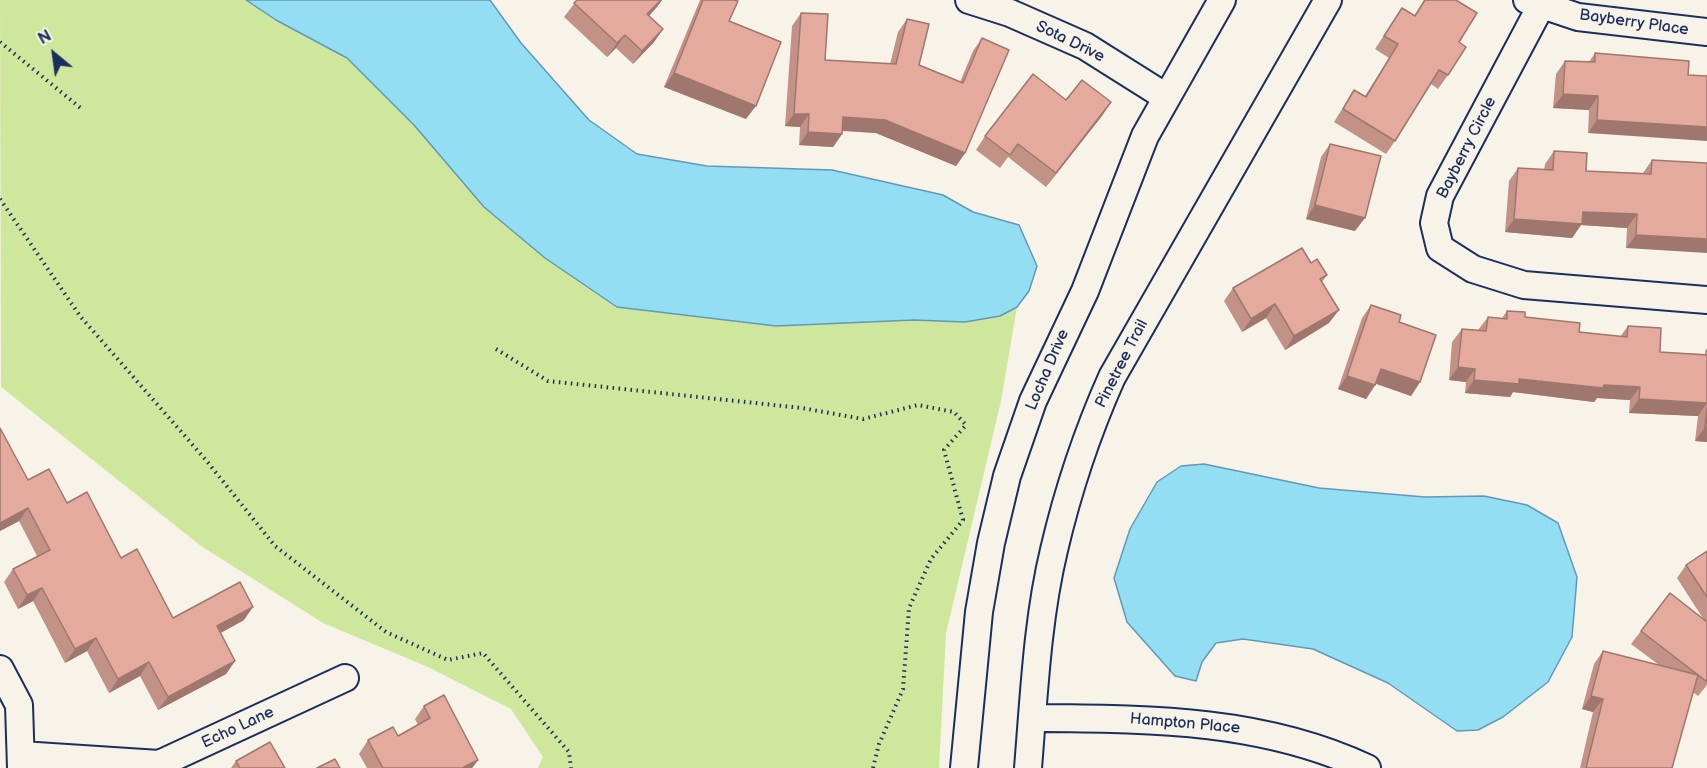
<!DOCTYPE html>
<style>
body{margin:0}
#map{position:relative;width:1707px;height:768px;overflow:hidden;background:#f7f3e8;font-family:"Balsamiq Sans",sans-serif}
canvas{display:block}
.north{position:absolute;left:24px;top:24px;width:60px;height:60px;-webkit-text-stroke:4px #f7f3e8;paint-order:stroke;rotate:331deg;font-size:16px;font-weight:700;line-height:24px;text-align:center;color:#1b2f5e}
.north::after{content:'';display:block;margin:auto;width:21px;height:27px;background:#1b2f5e;clip-path:polygon(50% 0,100% 100%,50% 72%,0 100%)}
</style>
<div id="map">
<canvas width="1707" height="768"></canvas>
<div class="north">N</div>
</div>
<script>
const context = document.querySelector('canvas').getContext('2d');
context.lineJoin = 'round';
function fillPath(path, color) {
  context.fillStyle = color;
  context.fill(path, 'evenodd');
}
function strokePath(path, color, width, dash) {
  context.strokeStyle = color;
  context.lineWidth = width;
  context.lineCap = dash ? 'butt' : 'round';
  context.setLineDash(dash || []);
  context.stroke(path);
}
function label(font, color, halo, rows, align = 'center') {
  context.font = font + ' "Balsamiq Sans",sans-serif';
  context.lineWidth = 4.5;
  context.setLineDash([]);
  context.textBaseline = 'middle';
  context.strokeStyle = halo;
  context.fillStyle = color;
  for (const [text, x, y, turn = 0] of rows) {
    context.save();
    context.translate(x, y);
    context.rotate((+turn || 0) * Math.PI / 180);
    context.textAlign = isNaN(turn) ? turn : align;
    if (halo) context.strokeText(text, 0, 0);
    context.fillText(text, 0, 0);
    context.restore();
  }
}
const green = new Path2D(`
 M0 0H246L276 20 347 58 414 125 914 320C950 321 985 325 1017 307L1001 401 946 633 939 768H538L543 757 511 709 428 667 323 623 201 546 1 387Z`);
const water = new Path2D(`
 M246 0H490L521 43 589 120 637 154 707 166 832 170 943 195 973 212 1019 225 1037 266 1029 291 1017 307 1000 316 965 322 914 320 776 326 617 307 545 258 484 207 414 125 347 58 276 20Z
 M1204 464 1319 488 1425 497 1484 496 1527 505 1558 523 1577 577 1572 637 1548 682 1503 717 1478 730 1457 731 1388 683 1313 649 1243 639 1216 643 1202 662 1196 681 1175 676 1127 622 1114 578 1130 529 1157 482 1181 466Z`);
const path = new Path2D(`
 M0 42 83 110
 M0 199 80 316 205 459 275 546 386 632 448 660 483 653 569 752 571 768
 M496 349 548 381 802 408 863 419 918 405 954 412 966 425 944 450 963 520 931 559 909 608 903 689 879 744 873 768`);
const minor = new Path2D(`
 M969 0 1010 13 1085 46 1166 97
 M1527 0 1578 17 1707 32
 M1544 0 1440 196 1434 223 1440 248 1473 269 1524 285 1707 300
 M0 669 19 705 21 768
 M1032 718C1147 719 1260 718 1367 768
 M21 755 159 764 345 678
 M964 768 979 612 991 543 1007 476 1033 401 1085 291 1145 136 1222 0
 M1028 768C1034 696 1037 621 1054 550 1068 490 1087 433 1112 377L1328 0`);
const wall = new Path2D(`
 M577 0H662L649 16 663 29 654 42 633 64 616 48 607 57 564 17Z
 M700 0H734L729 21 746 119 664 87Z
 M1424 0H1456L1459 42 1448 75 1438 89 1431 84 1395 141 1386 154 1334 122 1354 90 1365 96 1389 58 1375 49 1402 8 1414 16Z
 M801 13 825 60 890 64 898 32 907 19 919 65 960 82 973 51 982 38 965 153 956 166 876 133 842 131V134L833 147 799 145 800 127 785 126 792 26Z
 M1595 53 1689 61 1588 133 1589 110 1553 108 1556 74 1565 61 1589 62Z
 M1066 100 1111 102 1046 187 1008 157 1000 168 976 150 985 136Z
 M1330 144 1355 231 1306 219 1321 157Z
 M1554 151 1586 171 1643 173 1652 160 1707 163 1626 248 1627 228 1581 225 1572 238 1505 232 1509 181 1518 168 1544 170 1545 164Z
 M1311 263 1327 275 1322 282 1329 323 1285 350 1266 318 1242 332 1224 301 1233 288Z
 M1371 305 1399 322 1420 382 1411 396 1376 384 1366 399 1338 389 1362 318Z
 M1507 311 1525 317 1579 332 1620 337 1628 326 1660 352 1705 354V351L1707 348V442L1695 441 1698 416 1629 413 1630 400 1597 398 1594 402 1513 392 1510 397 1465 393 1466 382 1449 380 1452 342 1462 329 1478 330 1488 317 1502 318Z
 M0 428 28 480 67 503 121 558 173 618 244 620 220 633 235 661 226 674 158 710 140 676 109 693 87 651 65 663 33 601 18 609 4 582 13 569 37 556 19 521 0 531Z
 M1707 551V685L1698 696 1693 692 1672 768H1580L1593 712 1582 709 1594 664 1603 651 1659 665 1631 644 1641 631 1704 620 1677 578 1686 565Z
 M424 706 478 760 472 768H367L359 754 368 740 398 736 418 725 415 719Z
 M236 761 285 768H231Z`);
const shadedWall = new Path2D(`
 M661 0H662L657 7 638 28 647 14Z
 M663 29 654 42 633 64 642 51Z
 M625 35 616 48 607 57 617 43Z
 M674 73 756 106 746 119 664 87Z
 M1563 94 1598 96 1589 110 1553 108Z
 M1111 102 1102 116 1046 187 1056 173Z
 M794 114H809L800 127 785 126Z
 M843 117 885 120 965 153 956 166 876 133 834 130Z
 M1597 120 1707 127V141L1588 133Z
 M808 132 842 134 833 147 799 145Z
 M1315 205 1365 218 1355 231 1306 219Z
 M1583 212 1637 214 1627 228 1581 225 1572 238 1505 232 1514 219Z
 M1636 235 1707 239V253L1626 248Z
 M1275 304 1266 318 1242 332 1251 319Z
 M1339 310 1329 323 1285 350 1294 336Z
 M1458 367 1475 369 1466 382 1449 380Z
 M1381 369 1420 382 1411 396 1372 382Z
 M1347 376 1375 385 1366 399 1338 389Z
 M1519 379 1604 385 1640 387 1630 400 1597 398 1594 402 1513 392 1510 397 1465 393 1474 380Z
 M1639 399 1707 403 1698 416 1629 413Z
 M1705 427 1707 428V442L1695 441Z
 M28 508 19 521 0 531V523Z
 M42 588 33 601 18 609 27 595Z
 M253 607 244 620 208 640 217 626Z
 M96 638 87 651 65 663 75 649Z
 M235 661 226 674 158 710 168 697Z
 M149 662 140 676 109 693 118 679Z
 M1591 696 1603 699 1593 712 1582 709Z
 M478 760 472 768H462Z`);
const building = new Path2D(`
 M577 0H661L647 14 663 29 642 51 625 35 617 43 574 3Z
 M703 0H734L738 1 729 21 781 42 756 106 674 73Z
 M1425 0H1456L1477 13 1459 42 1466 47 1448 75 1439 70 1395 141 1343 109 1354 90 1366 97 1398 44 1384 36 1402 8 1415 16Z
 M801 13 828 14 825 60 896 64 907 19 929 24 919 65 963 83 982 38 1009 50 965 153 885 120 843 117 842 134 808 132 809 114H794Z
 M1595 53 1689 61 1688 75 1707 76V127L1597 120 1598 96 1563 94 1565 61 1595 62Z
 M1033 74 1066 100 1082 80 1111 102 1056 173 1018 144 1010 155 985 136Z
 M1330 144 1381 156 1365 218 1315 205Z
 M1554 151 1587 153 1586 171 1651 174 1652 160 1707 163V239L1636 235 1637 214 1583 212 1582 224 1514 219 1518 168 1553 170Z
 M1302 248 1311 263 1317 259 1327 275 1320 279 1339 310 1294 336 1275 304 1251 319 1233 288Z
 M1371 305 1401 315 1399 322 1436 335 1420 382 1381 369 1375 385 1347 376Z
 M1507 311 1525 312V317L1580 323 1579 332 1627 337 1628 326 1661 328 1660 352 1707 355V403L1639 399 1640 387 1604 385 1603 388 1519 379V384L1474 380 1475 369 1458 367 1462 329 1486 331 1488 317 1507 319Z
 M1707 408V428L1705 427Z
 M0 428 28 480 49 469 67 503 87 492 121 558 137 549 173 618 240 582 253 607 217 626 235 661 168 697 149 662 118 679 96 638 75 649 42 588 27 595 13 569 50 550 28 508 0 523Z
 M1707 551V597L1686 565Z
 M1670 593 1707 622V682L1641 631Z
 M1603 651 1698 675 1672 768H1586L1603 699 1591 696Z
 M444 695 478 760 462 768H383L368 740 393 727 398 736 430 718 424 706Z
 M270 742 285 768H240L236 761Z
 M335 759 340 768H317Z`);
const streetNames = [
 ["Bayberry Place",1634,23,8],
 ["Sota Drive",1070,42,26],
 ["Bayberry Circle",1467,148,-63],
 ["Pinetree Trail",1122,364,-63],
 ["Locha Drive",1048,370,-67],
 ["Hampton Place",1185,724,5],
 ["Echo Lane",238,728,-25]
];
fillPath(green, '#cee79d');
fillPath(water, '#93def3');
strokePath(water, '#6398b7', 1.5);
strokePath(minor, '#1b2f5e', 30);
strokePath(path, '#1b2f5e', 4, [1.5, 4.5]);
strokePath(minor, '#f7f3e8', 26);
fillPath(wall, '#c39287');
fillPath(shadedWall, '#9f776e');
fillPath(building, '#e3aa9d');
strokePath(building, '#9f776e', 1.5);
label('16px', '#1b2f5e', '#f7f3e8', streetNames);
</script>
